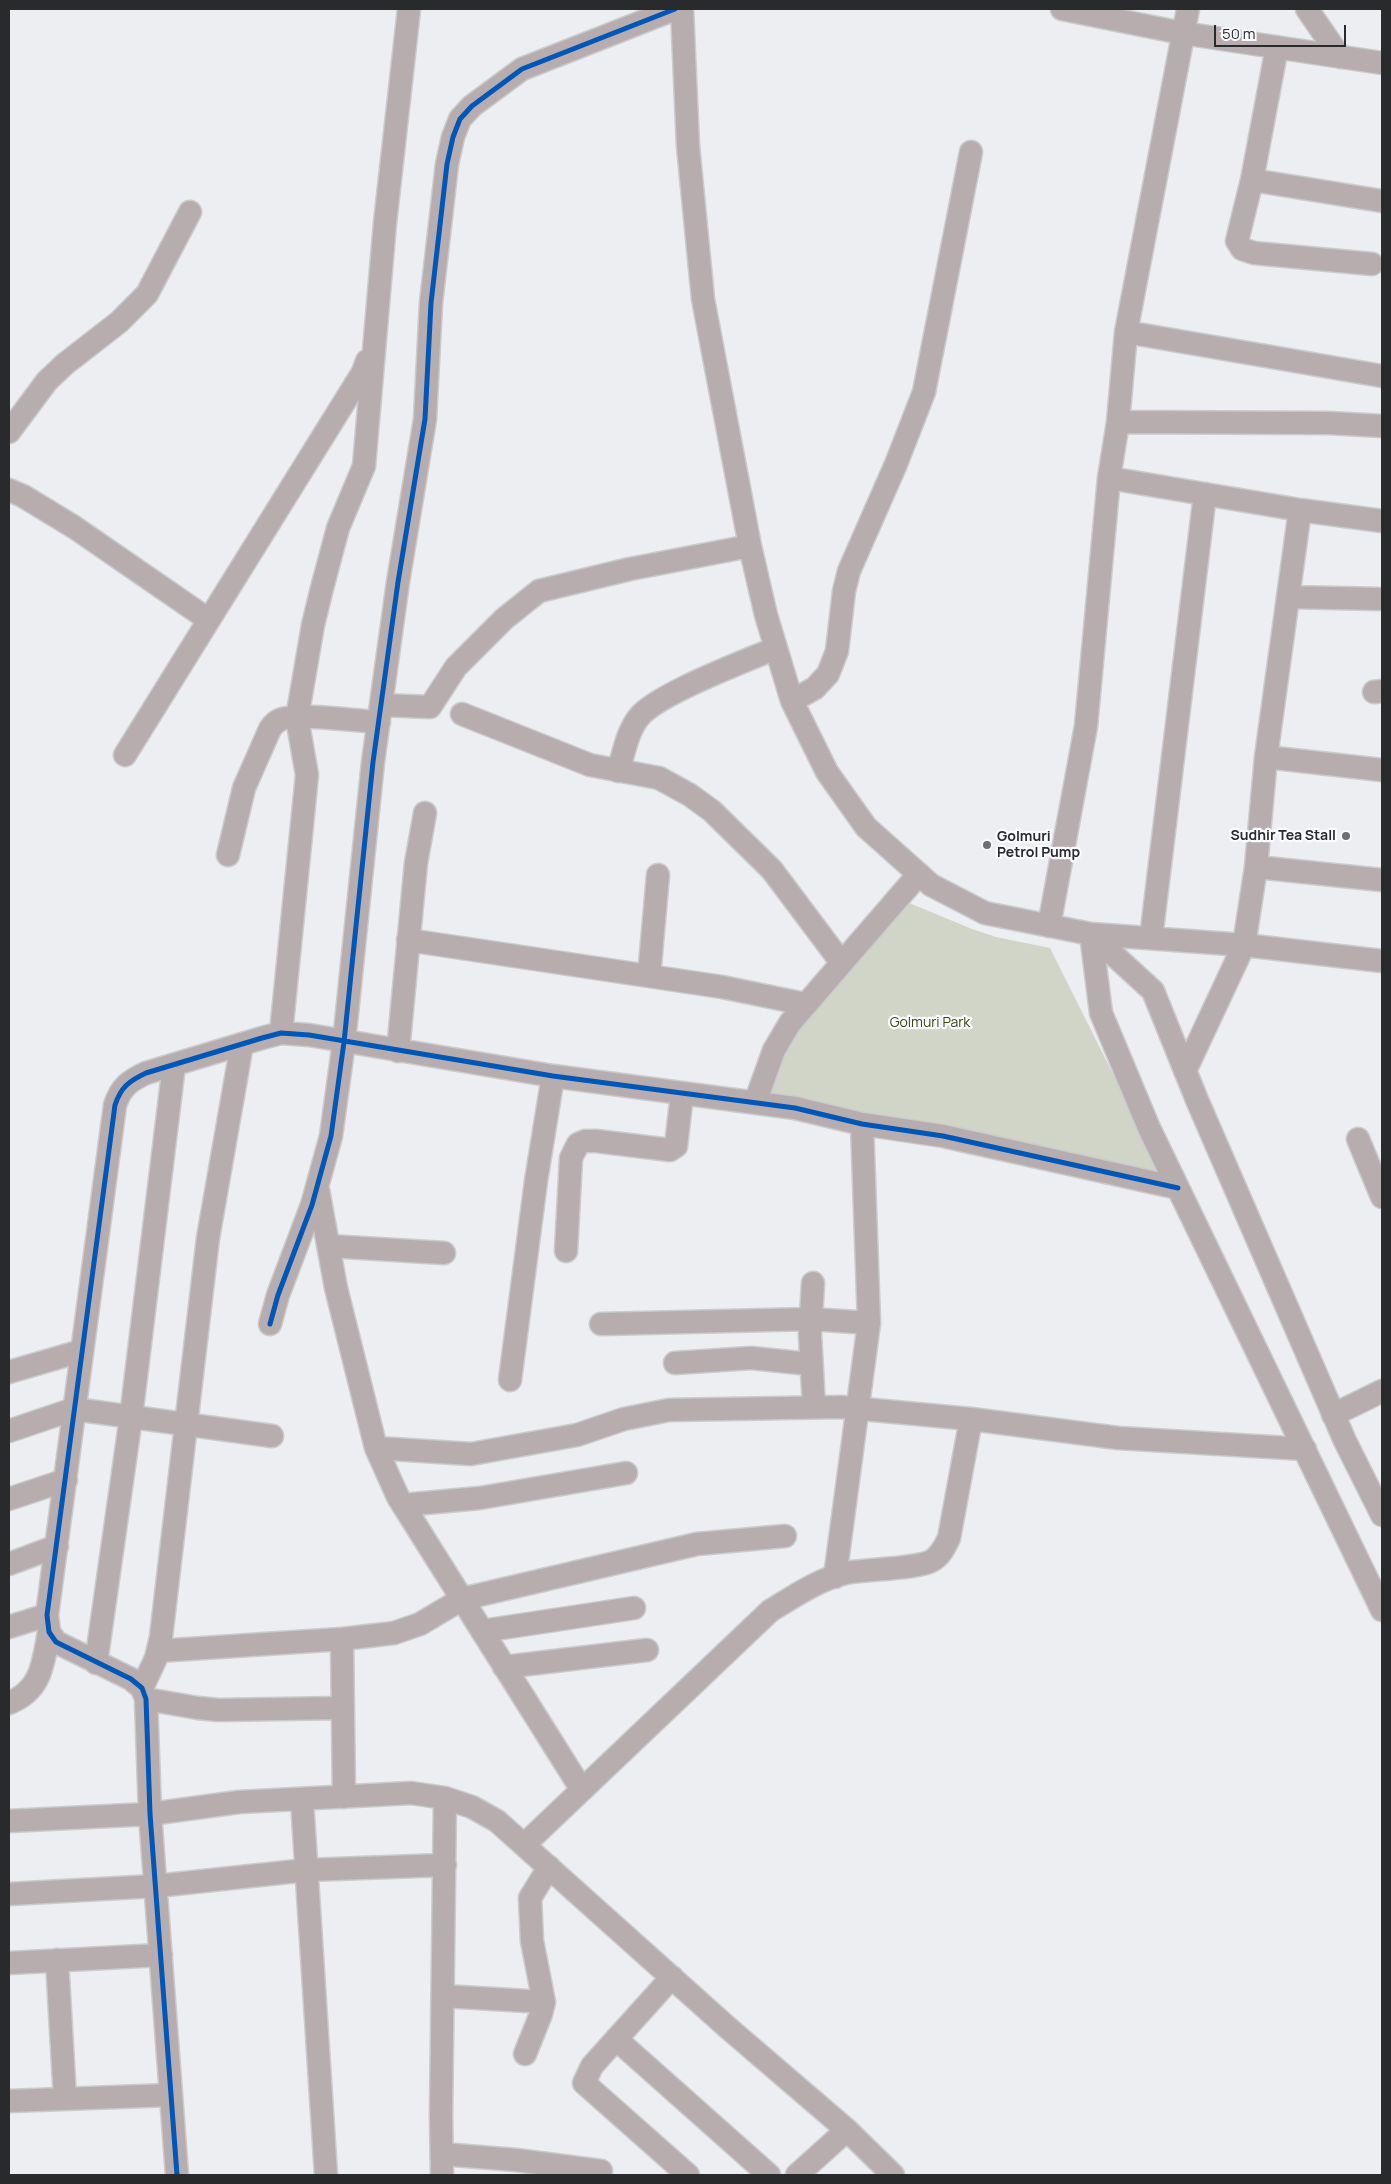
<!DOCTYPE html>
<style>
body{margin:0}
#map{position:relative;width:1391px;height:2184px;overflow:hidden;background:#eceef1;font-family:Manrope,sans-serif}
canvas{display:block}
.frame{position:absolute;inset:0;border:10px solid #292a2b;pointer-events:none}
.scale{position:absolute;left:1214px;top:25px;width:132px;height:22px;box-sizing:border-box;border:2px solid #292a2b;border-top:0;padding-left:6px;font-size:15px;line-height:18px;white-space:nowrap;color:#292a2b;-webkit-text-stroke:4px #f9fbfe;paint-order:stroke}
</style>
<div id="map">
<canvas width="1391" height="2184"></canvas>
<div class="frame"></div>
<div class="scale">50 m</div>
</div>
<script>
const context = document.querySelector('canvas').getContext('2d');
context.lineJoin = 'round';
function fillPath(path, color) {
  context.fillStyle = color;
  context.fill(path, 'evenodd');
}
function strokePath(path, color, width, dash) {
  context.strokeStyle = color;
  context.lineWidth = width;
  context.lineCap = dash ? 'butt' : 'round';
  context.setLineDash(dash || []);
  context.stroke(path);
}
function label(font, color, halo, rows, align = 'center') {
  context.font = font + ' Manrope,sans-serif';
  context.lineWidth = 4.5;
  context.setLineDash([]);
  context.textBaseline = 'middle';
  context.strokeStyle = halo;
  context.fillStyle = color;
  for (const [text, x, y, turn = 0] of rows) {
    context.save();
    context.translate(x, y);
    context.rotate((+turn || 0) * Math.PI / 180);
    context.textAlign = isNaN(turn) ? turn : align;
    if (halo) context.strokeText(text, 0, 0);
    context.fillText(text, 0, 0);
    context.restore();
  }
}
const green = new Path2D(`
 M902 900 972 929 996 937 1050 948 1166 1180 788 1102 766 1093 795 1026Z`);
const minor = new Path2D(`
 M682 9 688 146 703 299 750 546 766 615 792 701 827 772 866 827 931 885 985 913 1091 934 1244 945 1382 961
 M1062 9 1182 33 1382 63
 M1307 9 1340 57
 M1277 47 1252 180 1237 241 1242 249 1254 253 1372 264
 M1252 180 1382 201
 M1126 332 1382 376
 M1118 422 1329 423 1382 426
 M9 432 47 381 65 364 119 322 147 294 190 212
 M1109 478 1300 510 1382 521
 M9 490 23 496 74 527 209 620
 M1288 597 1382 599
 M1374 692 1382 691
 M792 701 815 688 828 674 837 651 844 591 849 571 896 464 924 392 971 152
 M381 705 430 707 456 667 504 619 539 591 630 569 750 546
 M462 714 590 765 659 778 690 795 712 811 772 870 841 962
 M125 755 363 372 367 361
 M1266 757 1382 770
 M618 771C624 753 627 732 639 717 657 694 746 661 776 648
 M228 855 244 788 270 729C273 724 276 721 282 719 304 713 354 721 379 722
 M1256 867 1382 880
 M1049 926 1086 726 1109 478 1118 422 1126 332 1188 9
 M1091 934 1101 1013 1149 1128 1382 1610
 M1091 934 1153 991 1197 1100 1345 1441 1382 1515
 M1151 938 1205 494
 M408 940 722 987 805 1004
 M649 976 658 875
 M281 1033 307 775 297 718 313 625 322 588 338 528 364 466 385 223 409 9
 M398 1051 416 863 425 813
 M1185 1071 1244 945 1256 867 1266 757 1300 510
 M755 1103 774 1050 790 1023 919 874
 M1358 1139 1382 1197
 M318 1190 336 1288 376 1448 398 1497 582 1790
 M329 1246 444 1253
 M566 1251 571 1158 578 1144 585 1141H596L670 1150 676 1146 682 1094
 M813 1283 810 1335 814 1407
 M270 1324 278 1295 312 1205 331 1136 344 1042 373 762 398 582 425 419 431 303 447 164 453 137 460 119 472 106 522 69 675 9
 M601 1324 811 1319 869 1323
 M675 1363 751 1358 810 1364
 M9 1372 81 1351
 M510 1380 536 1181 553 1076
 M1333 1415 1382 1391
 M9 1431 74 1409 272 1436
 M376 1448 471 1454 577 1435 624 1419 669 1410 841 1407 971 1419 1118 1438 1305 1449
 M9 1499 66 1480
 M403 1505 480 1498 626 1473
 M9 1564 57 1546
 M835 1577 869 1323 862 1124
 M9 1627 47 1615
 M482 1631 634 1608
 M342 1639 344 1797
 M158 1651 342 1639 394 1633 420 1624 462 1599 697 1544 785 1536
 M96 1663 131 1417 174 1065
 M504 1667 647 1650
 M142 1688 156 1658 161 1637 208 1238 242 1044
 M146 1699 198 1708 218 1710 343 1708
 M9 1703C42 1690 43 1663 49 1632
 M302 1800 326 2175
 M9 1821 150 1814 239 1802 411 1793 445 1798 472 1807 497 1821 727 2027 847 2130 893 2175
 M524 1845 770 1611C793 1597 819 1579 846 1573 865 1569 920 1569 933 1560 941 1555 945 1546 949 1538L971 1419
 M9 1894 156 1886 307 1870 445 1865
 M57 1960 65 2099
 M9 1963 161 1955
 M672 1977 592 2066 584 2083 688 2175
 M443 1996 544 2002
 M616 2039 769 2175
 M525 2054 541 2014 544 2002 532 1941 530 1898 549 1867
 M9 2101 171 2095
 M442 2154 516 2160 601 2171
 M177 2175 150 1814 146 1699 142 1688 131 1679 56 1642 49 1632 47 1615 115 1105C121 1087 129 1081 146 1073L262 1038 281 1033 309 1035 553 1076 795 1108 862 1124 943 1136 1178 1188
 M442 2175 441 2116 445 1798
 M797 2175 847 2130`);
const cycleway = new Path2D(`
 M270 1324 278 1295 312 1205 331 1136 344 1042 373 762 398 582 425 419 431 303 447 164 453 137 460 119 472 106 522 69 675 9
 M177 2175 150 1814 146 1699 142 1688 131 1679 56 1642 49 1632 47 1615 115 1105C121 1087 129 1081 146 1073L262 1038 281 1033 309 1035 553 1076 795 1108 862 1124 943 1136 1178 1188`);
const markers = [
 [1346,836,5,"#6d6f70"],
 [987,845,5,"#6d6f70"]
];
const poiNames = [
 ["Sudhir Tea Stall",1336,836],
 ["Golmuri",997,837,"left"],
 ["Petrol Pump",997,853,"left"]
];
const parkNames = [
 ["Golmuri Park",930,1023]
];
fillPath(green, '#d0d5c8');
strokePath(minor, '#cacbcd', 25);
strokePath(minor, '#b7adaf', 22);
strokePath(cycleway, '#0057b8', 5);
for (const [x, y, r, color] of markers) {
  const dot = new Path2D();
  dot.arc(x, y, r, 0, 2 * Math.PI);
  context.fillStyle = color;
  context.fill(dot);
  strokePath(dot, '#f9fbfe', 2);
}
label('bold 14px', '#292a2b', '#f9fbfe', poiNames, 'right');
label('14px', '#3a440f', '#f9fbfe', parkNames);
</script>
